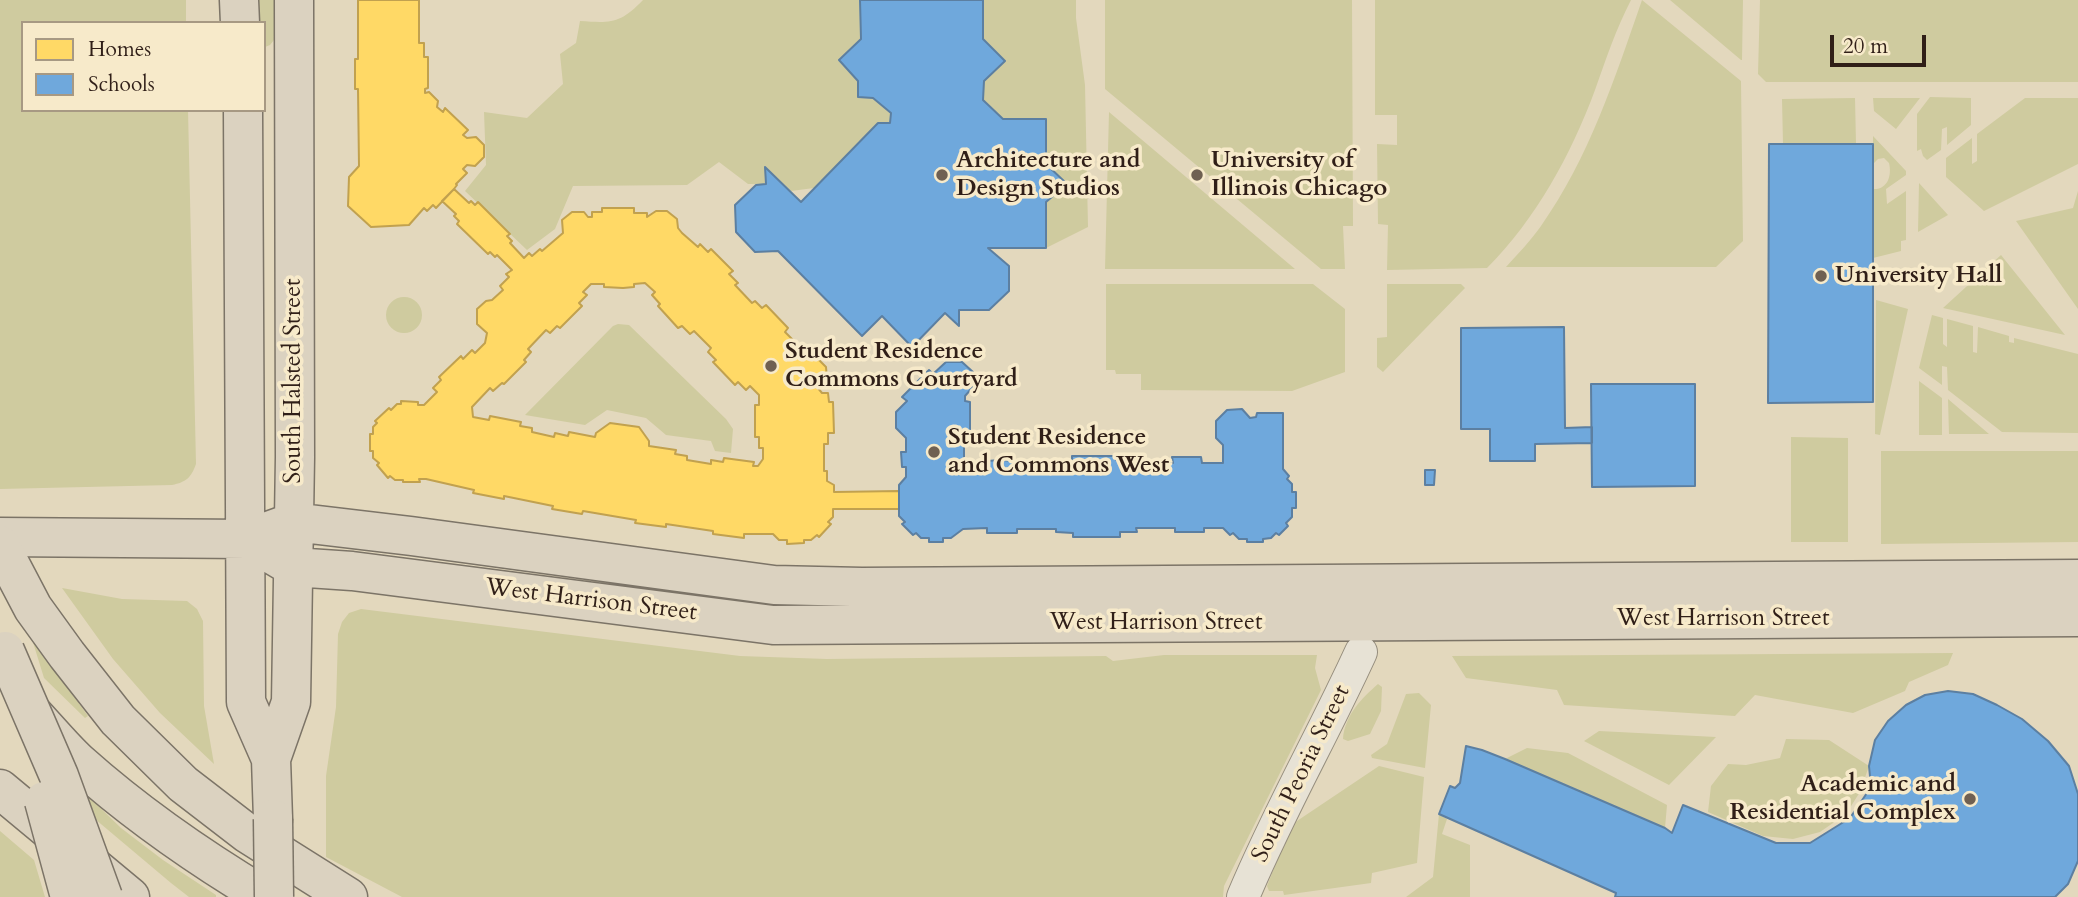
<!DOCTYPE html>
<style>
body{margin:0}
#map{position:relative;width:2078px;height:897px;overflow:hidden;background:#e3d8bd;font-family:Cardo,serif}
canvas{display:block}
.legend{position:absolute;left:21px;top:21px;width:245px;height:91px;box-sizing:border-box;background:#f7eaca;border:2px solid #a79983;margin:0;padding:9px 12px;list-style:none;font-size:21px;color:#301f18}
.legend li{display:flex;align-items:center;gap:14px;height:35px}
.legend b{width:35px;border:2px solid #a79983}
.scale{position:absolute;left:1830px;top:35px;width:96px;height:32px;box-sizing:border-box;border:4px solid #301f18;border-top:0;padding-left:9px;font-size:21px;line-height:24px;white-space:nowrap;color:#301f18;-webkit-text-stroke:5px #f7eaca;paint-order:stroke}
</style>
<div id="map">
<canvas width="2078" height="897"></canvas>
<ul class="legend">
<li><b style="height:19px;background:#ffd966"></b>Homes</li>
<li><b style="height:19px;background:#6fa8dc"></b>Schools</li>
</ul>
<div class="scale">20 m</div>
</div>
<script>
const context = document.querySelector('canvas').getContext('2d');
context.lineJoin = 'round';
function fillPath(path, color) {
  context.fillStyle = color;
  context.fill(path, 'evenodd');
}
function strokePath(path, color, width, dash) {
  context.strokeStyle = color;
  context.lineWidth = width;
  context.lineCap = dash ? 'butt' : 'round';
  context.setLineDash(dash || []);
  context.stroke(path);
}
function label(font, color, halo, rows, align = 'center') {
  context.font = font + ' Cardo,serif';
  context.lineWidth = 7;
  context.setLineDash([]);
  context.textBaseline = 'middle';
  context.strokeStyle = halo;
  context.fillStyle = color;
  for (const [text, x, y, turn = 0] of rows) {
    context.save();
    context.translate(x, y);
    context.rotate((+turn || 0) * Math.PI / 180);
    context.textAlign = isNaN(turn) ? turn : align;
    if (halo) context.strokeText(text, 0, 0);
    context.fillText(text, 0, 0);
    context.restore();
  }
}
const green = new Path2D(`
 M0 0H186V23H23V110H188L196 464C191 478 186 482 172 485L0 489Z
 M259 0H274V40L270 45 265 47 264 23H259Z
 M643 0H860L861 39 839 60 858 81V97L873 98 891 113 890 123H878L814 188 791 191 765 168 766 184H748L719 162 687 185 573 186 555 229 527 250 465 191 486 165 484 112 527 118 563 84 560 54 576 43 580 21C611 23 620 24 643 0Z
 M983 0H1076V18L1085 85 1088 227 1046 248V202L1067 184 1046 164V119H1003L983 100 984 81 1005 61 983 39Z
 M1105 0H1352L1353 226H1343L1345 269H1321L1105 89Z
 M1375 0H1631C1616 29 1606 59 1595 90 1571 155 1536 219 1487 268L1387 270 1388 225 1378 224 1377 144 1397 145V115H1375Z
 M1642 0 1741 81 1743 241 1716 267H1506C1518 254 1531 240 1541 226 1589 158 1615 78 1642 0Z
 M1670 0H1743L1742 60H1741Z
 M1760 0H2078V82H1766L1758 74Z
 M1930 97 1971 98V125L1947 145V127L1942 129 1941 150 1927 160 1923 156 1921 149 1917 151V114Z
 M1855 98 1856 144H1783L1782 99Z
 M1873 98H1920L1896 129 1874 111Z
 M2025 98H2078V164L1984 211 1946 177V158L1972 138V164L1977 161V134Z
 M1109 112 1295 269H1105Z
 M1873 136 1906 171V175L1886 189 1887 204 1906 191V240L1901 241V251L1873 258V189C1888 190 1892 175 1889 163L1884 158 1878 159 1873 164Z
 M1919 183 1948 215 1918 232Z
 M2078 191V309L2016 221 2073 208Z
 M2001 255 2065 335 1943 308Z
 M1106 284H1313L1345 309V372L1292 391 1141 390V374H1116L1115 370H1106Z
 M1387 284H1461L1465 288 1383 372 1377 367V338L1387 337Z
 M386 315a18 18 0 1 1 36 0a18 18 0 1 1-36 0Z
 M1876 300 1908 309 1880 435 1875 434Z
 M1932 315 1943 318V344L1947 347V319L1973 326V352L1977 353 1978 327 2009 336V342L2014 343V338L2078 354V433L2002 432 1948 390 1947 367 1942 366V385L1919 368Z
 M618 324 629 325 726 419 733 429 731 453 715 451 711 441 666 435 646 418 607 410 585 425 525 415 613 326Z
 M1919 381 1942 398V435H1919Z
 M1948 399 1989 434H1949Z
 M1791 437 1848 438V542H1791Z
 M1881 451H2078V542L1881 544Z
 M62 588 122 599 187 601 197 609 203 621 204 706 214 764 160 713 113 659Z
 M361 609 740 656 827 659 1106 656 1113 661 1164 655H1317L1315 668 1321 690 1224 886 1223 897H402L326 857V776L336 707 338 634 342 622 349 613Z
 M32 639 88 716 85 718 44 678Z
 M1953 653 1948 665 1909 682 1905 691 1853 713 1755 695 1735 716 1564 705 1557 690 1466 678 1452 656Z
 M1378 684 1382 687 1381 711 1370 734 1348 741 1343 739C1345 715 1361 699 1378 684Z
 M1419 693 1431 705 1425 768 1372 758 1371 755 1387 744 1406 694Z
 M1599 731 1716 737 1669 785 1584 741Z
 M1786 739 1829 740 1869 766 1860 792 1846 814 1820 832 1793 839 1763 836 1708 812 1711 786 1728 764 1746 765 1780 758Z
 M1527 748 1568 753 1667 805 1665 828 1505 759Z
 M1379 766 1424 777 1417 863 1372 873 1371 883 1284 895 1283 891H1269L1267 886 1291 825Z
 M87 795 121 828 163 860 216 895V897H189L171 883 95 819Z
 M1439 814 1447 819 1442 834 1470 845V897H1406L1433 877Z
 M0 831 34 860 45 897H0Z`);
const homes = new Path2D(`
 M358 0H419V43H424V57H428V88L425 89V93L429 92 438 101 437 107 443 112 445 108 468 130 463 135 467 138 476 137 484 145V157L475 166 467 165 463 169 467 173 456 184 457 185 454 189 436 208 433 205 427 211 424 208 409 225 371 227 348 206 349 177 359 166 358 89H355V59H358Z
 M454 189 469 203 471 201 475 205 478 202 510 234 507 236 512 241 510 243 524 258 529 253 532 256 540 249 542 251 563 233 562 220 572 212H584L588 217H592V212H602V208H634V213H647V217L656 211H667L677 219 678 228 682 233 698 247 700 244 708 252 711 249 733 271 729 274 738 283 735 285 752 303 755 301 762 308 766 305 788 328 785 332 793 340 791 342 807 359 817 358 826 367 827 379 817 387 822 393H828L829 402H833L834 433H828V444H824V471H827V481L834 485V492L899 491V509H833V517L828 522 831 524 819 537 817 535 811 540H804V543L787 544V540H779L773 534H744V538L713 534V531L666 524V527L635 523 636 520 583 511 582 514 552 509 553 506 504 496V499L473 493 474 490 426 479H419L420 482H403V480H395L390 476 388 478 377 465 379 463 373 458V451H370V434H373V427L377 423 375 421 389 408 391 410 397 404H401V401L418 402V405H424L437 392 433 388 441 380 439 377 461 356 463 359 472 350 475 353 485 343 487 333 477 324V309L486 301 492 300 503 290 500 286 509 277 506 274 512 270 497 255 495 257 490 252 488 254 457 224 459 221 454 216 456 214 442 201ZM645 283 655 292 652 295 660 304 658 306 678 328 682 326 690 334 694 331 711 348 708 352 716 360 713 362 735 385 738 382 746 390 750 386 759 395V405H755V437H759V448H763V459L758 466H753L754 462 724 458 723 462 711 460V464L687 460V456L675 454 676 450 649 446V441L639 427 610 423 596 433 595 437 569 432 568 436 555 433 554 437 532 432V428L520 426 521 422 490 416 489 420 473 417 472 407 490 388 493 391 502 383 504 384 526 362 524 360 531 352 528 349 546 330 550 333 557 326 560 328 582 306 579 303 587 295 583 292 591 284H604V287L623 288 634 287V284Z`);
const schools = new Path2D(`
 M860 0H983V39L1005 61 984 81 983 100 1003 119H1046V164L1067 184 1046 202V248H988L1009 266V291L989 310H959V326L945 313 912 347 882 316 862 336 778 251 755 252 736 232 735 205 756 185 766 184 765 167 801 202 878 123H890L891 113 873 98 858 97V81L839 60 861 39Z
 M1769 144H1873V402L1768 403Z
 M1564 327 1565 428 1592 427V443L1535 444V461H1490V429H1461V328Z
 M946 362H962L973 372 972 388 965 396V401L970 402V440H964V465H987V461L1001 460 1014 461V465L1055 466V460H1072V456H1116V460L1134 461V463H1173L1172 457H1201L1202 463H1223V445L1216 438V421L1227 410 1242 409 1250 418 1256 417 1257 413H1283V469L1289 476 1287 479 1292 484V492H1296V508H1292V517L1286 523 1288 526 1279 535 1276 533 1271 538 1263 539V542H1247V539H1239L1233 533 1230 535 1223 528H1204V532H1175V528H1136L1137 532H1120V537H1073V533L1056 532V529H1017V533H987V528L963 529 951 538H943V542H929V538H921L916 533 913 535 902 524 905 522 899 516V485L906 477V467H902L901 452H906V438L896 428V412L907 401 902 397 929 370 933 374Z
 M1591 384H1695V486L1592 487Z
 M1425 470H1435L1434 485H1425Z
 M1948 691 1973 694 1997 705 2022 719 2048 741 2069 766 2078 794V861L2068 884 2055 897H1615L1616 893 1439 814 1450 786 1455 788 1460 783 1466 746 1482 750 1505 759 1665 828 1672 833 1683 805 1776 843H1810L1850 818 1871 787 1869 766 1875 740 1888 721 1906 705 1925 695Z`);
const minor = new Path2D(`
 M1243 897C1278 813 1323 735 1361 652`);
const major = new Path2D(`
 M239 0 240 23
 M243 110 246 702 271 759
 M0 537 246 539 293 522 411 536 774 585 862 587 2078 579
 M246 539 293 567 352 571 773 625 2078 617
 M273 819 271 759 291 702 295 457 294 0`);
const highway = new Path2D(`
 M0 545 33 608 67 655 118 720 183 784 248 834 348 897
 M34 715C49 731 63 748 78 762 135 813 200 858 265 897
 M0 789 130 897`);
const majorBridge = new Path2D(`
 M273 819 274 897`);
const highwayBridge = new Path2D(`
 M5 651 59 776 103 897
 M44 801 70 897`);
const markers = [
 [942,175,7,"#6f6052"],
 [1197,175,7,"#6f6052"],
 [1821,276,7,"#6f6052"],
 [771,366,7,"#6f6052"],
 [934,452,7,"#6f6052"],
 [1970,799,7,"#6f6052"]
];
const poiNames = [
 ["Architecture and",956,161],
 ["Design Studios",956,189],
 ["University of",1211,161],
 ["Illinois Chicago",1211,189],
 ["University Hall",1835,276],
 ["Student Residence",785,352],
 ["Commons Courtyard",785,380],
 ["Student Residence",948,438],
 ["and Commons West",948,466],
 ["Academic and",1956,785,"right"],
 ["Residential Complex",1956,813,"right"]
];
const streetNames = [
 ["South Halsted Street",294,381,-90],
 ["West Harrison Street",591,601,7],
 ["West Harrison Street",1723,619],
 ["West Harrison Street",1156,623],
 ["South Peoria Street",1302,774,-64]
];
fillPath(green, '#cfcb9f');
fillPath(homes, '#ffd966');
strokePath(homes, '#c1a14f', 2);
fillPath(schools, '#6fa8dc');
strokePath(schools, '#5c7fa1', 2);
strokePath(minor, '#958d7d', 34);
strokePath(major, '#7c7467', 41);
strokePath(highway, '#7c7467', 41);
strokePath(minor, '#e7e2d5', 32);
strokePath(major, '#dbd2c0', 38);
strokePath(highway, '#dbd2c0', 38);
strokePath(majorBridge, '#7c7467', 41, []);
strokePath(highwayBridge, '#7c7467', 41, []);
strokePath(majorBridge, '#dbd2c0', 38);
strokePath(highwayBridge, '#dbd2c0', 38);
for (const [x, y, r, color] of markers) {
  const dot = new Path2D();
  dot.arc(x, y, r, 0, 2 * Math.PI);
  context.fillStyle = color;
  context.fill(dot);
  strokePath(dot, '#f7eaca', 2.5);
}
label('bold 24px', '#301f18', '#f7eaca', poiNames, 'left');
label('24px', '#301f18', '#f7eaca', streetNames);
</script>
